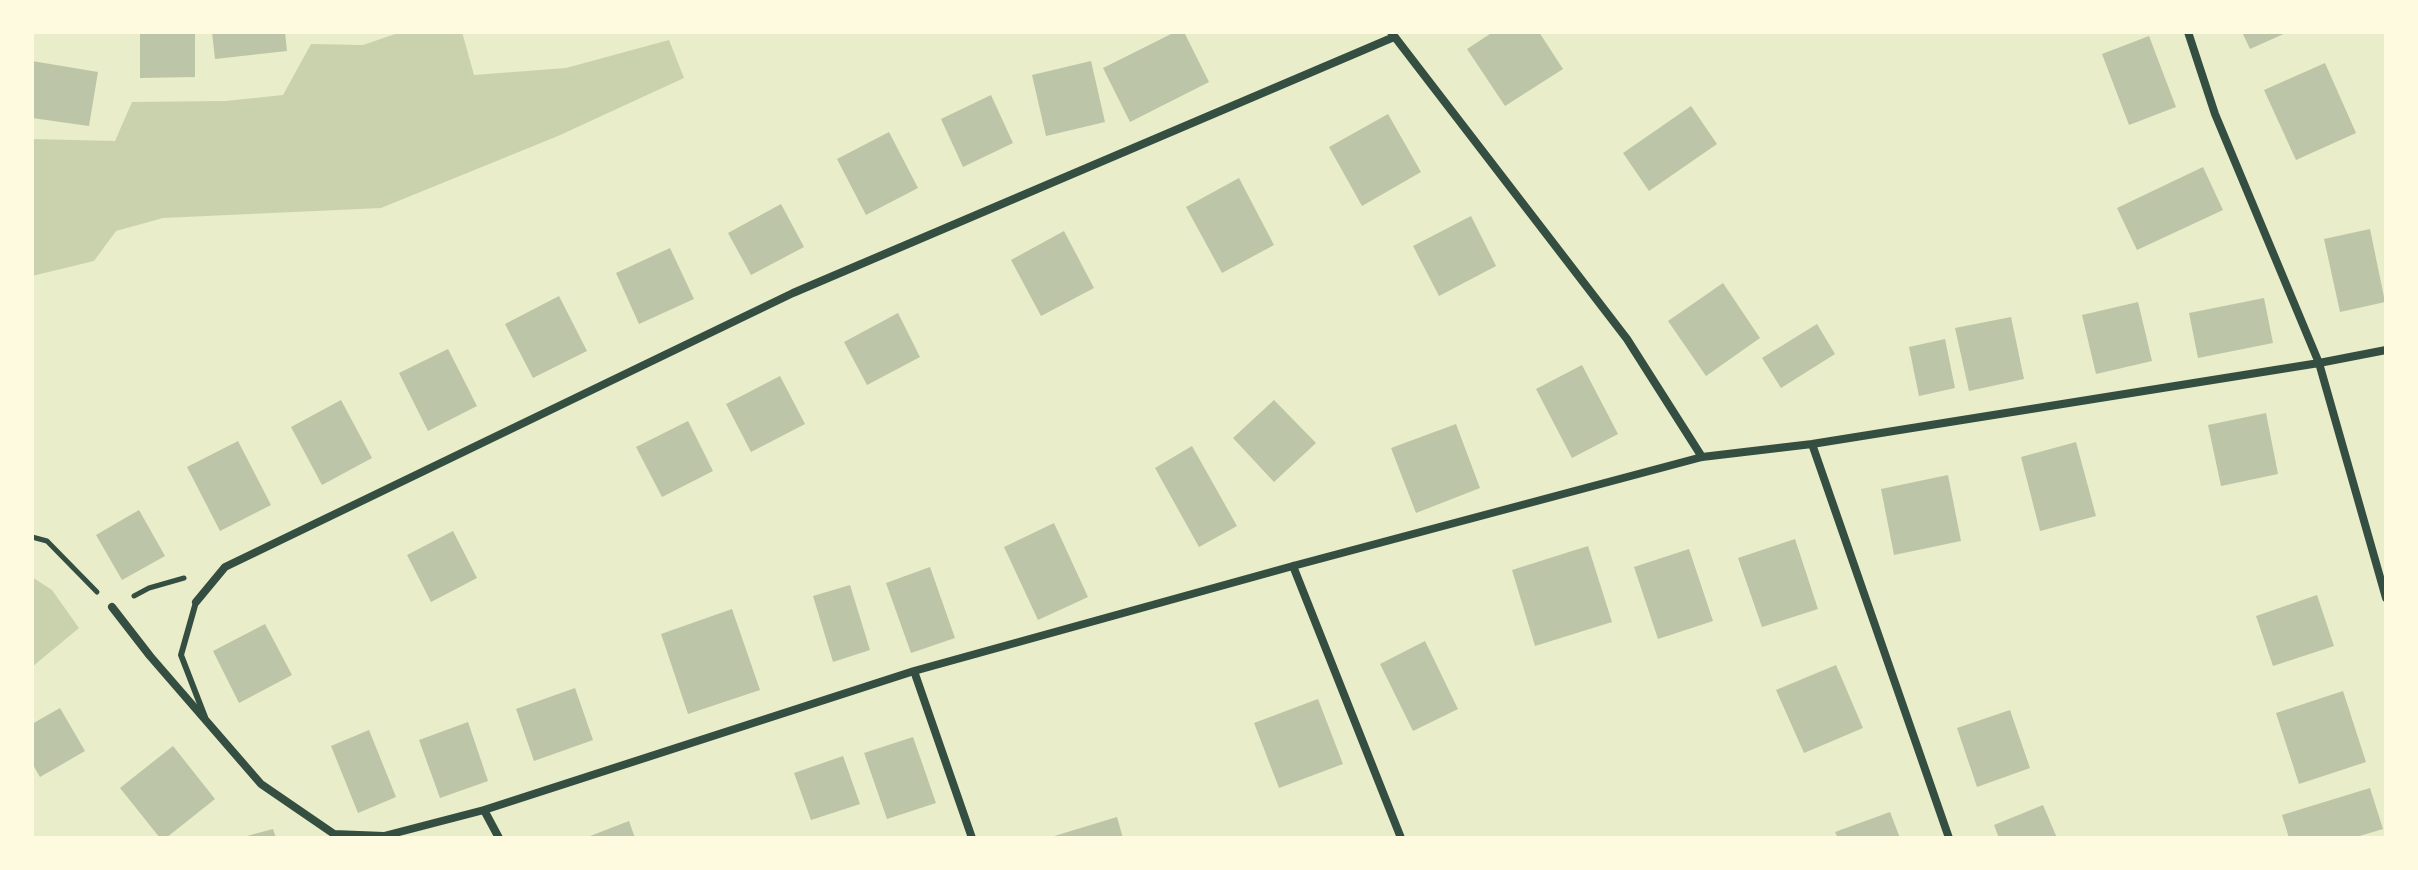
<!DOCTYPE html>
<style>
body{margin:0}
#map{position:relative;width:2418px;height:870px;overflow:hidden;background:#e9edc9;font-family:Overpass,sans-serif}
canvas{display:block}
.frame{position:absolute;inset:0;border:34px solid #fefae0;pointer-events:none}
</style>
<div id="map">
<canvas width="2418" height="870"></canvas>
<div class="frame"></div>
</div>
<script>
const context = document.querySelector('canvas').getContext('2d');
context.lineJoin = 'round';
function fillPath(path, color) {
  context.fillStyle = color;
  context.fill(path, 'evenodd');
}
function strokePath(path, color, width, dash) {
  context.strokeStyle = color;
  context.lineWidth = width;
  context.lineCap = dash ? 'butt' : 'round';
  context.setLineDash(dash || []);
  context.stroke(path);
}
const green = new Path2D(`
 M401 32H462L474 75 566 68 669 40 684 78 558 136 381 208 163 218 116 231 94 261 32 276V139L115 141 132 102 226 101 283 95 311 44 363 45Z
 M32 577 52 590 79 628 32 667Z`);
const building = new Path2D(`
 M140 32H195V77L140 78Z
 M212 32H285L287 51 215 59Z
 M1175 32H1184L1209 82 1130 122 1103 68Z
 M1493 32H1539L1563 69 1505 106 1467 49Z
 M2242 32H2288L2250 49Z
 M2149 36 2176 107 2129 125 2102 54Z
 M32 61 98 72 89 126 32 118Z
 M1091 61 1105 122 1046 136 1032 75Z
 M2325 63 2356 133 2296 160 2264 90Z
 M991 95 1013 143 963 167 941 119Z
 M1691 106 1717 144 1649 191 1623 153Z
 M1388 114 1421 172 1362 206 1329 147Z
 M889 132 918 188 866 215 837 159Z
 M2203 167 2223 210 2137 250 2117 208Z
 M1239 178 1274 245 1222 273 1186 207Z
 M781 204 804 247 751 275 728 233Z
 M1471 216 1496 266 1439 296 1413 246Z
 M2370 229 2385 302 2340 312 2324 239Z
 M1064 231 1094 288 1041 316 1011 260Z
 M670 248 694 299 639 324 616 273Z
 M1723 283 1760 338 1706 376 1668 321Z
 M559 296 587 351 533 378 505 324Z
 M2264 298 2273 343 2198 358 2189 313Z
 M2138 302 2152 361 2096 374 2082 315Z
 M898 313 920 357 867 385 844 342Z
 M2011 317 2024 379 1969 391 1955 328Z
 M1817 324 1835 354 1781 388 1762 358Z
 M1945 339 1955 388 1919 396 1909 347Z
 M448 349 477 406 428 431 399 373Z
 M1582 365 1618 434 1572 458 1536 389Z
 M780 376 805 424 751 452 726 404Z
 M341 400 372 458 322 485 291 427Z
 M1274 400 1316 443 1274 482 1233 438Z
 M2266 413 2278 474 2221 486 2208 425Z
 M688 421 713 471 662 497 636 447Z
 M1456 424 1480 488 1416 513 1391 448Z
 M238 441 271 505 220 531 187 467Z
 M2076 442 2096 516 2040 531 2021 457Z
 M1192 446 1237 526 1199 547 1155 468Z
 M1948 475 1961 541 1894 555 1881 489Z
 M139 510 165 556 122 580 96 535Z
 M1054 523 1088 597 1038 620 1004 547Z
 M453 531 477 578 431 602 407 555Z
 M1795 539 1818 609 1762 627 1738 558Z
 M1588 546 1612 622 1535 646 1512 570Z
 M1689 549 1713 621 1658 639 1634 567Z
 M930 567 955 638 911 653 886 583Z
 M850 585 870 650 833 662 813 596Z
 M2317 595 2334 646 2273 666 2256 616Z
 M732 609 760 690 688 714 661 634Z
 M265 624 292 675 239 703 213 651Z
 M1425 641 1458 709 1413 731 1380 664Z
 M1836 665 1863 728 1804 753 1776 690Z
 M575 688 593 740 534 761 516 709Z
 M2343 691 2366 762 2299 784 2276 713Z
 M1318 699 1343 764 1279 788 1254 723Z
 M60 708 85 751 40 777 32 763V724Z
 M2010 710 2030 768 1977 787 1957 728Z
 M468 722 488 781 440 798 419 740Z
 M369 730 396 797 358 813 331 746Z
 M913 737 936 803 887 819 864 753Z
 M173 746 215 799 166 838H160L120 788Z
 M843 756 860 804 811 820 794 773Z
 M2370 788 2383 829 2353 838H2289L2282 815Z
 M2043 805 2057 838H1999L1994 825Z
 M1890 812 1900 838H1838L1835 832Z
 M1117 817 1123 838H1051V837Z
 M629 821 635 838H585Z
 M273 829 276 838H243V837Z`);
const path = new Path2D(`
 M32 537 47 541 97 592
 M134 596 149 588 184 578`);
const service = new Path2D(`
 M196 602 181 655 205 717`);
const minor = new Path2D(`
 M1391 32 1627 339 1702 457
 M2188 32 2215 114 2319 363 2386 598
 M1812 444 1949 838
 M1293 566 1401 838
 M196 602 225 567 793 293 1394 37
 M112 607 150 656 261 784 334 834 384 836 484 810 914 671 1293 566 1702 457 1812 444 2319 363 2386 350
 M914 671 972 838
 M484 810 499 838`);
fillPath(green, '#cad2ad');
fillPath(building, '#bcc5a7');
strokePath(path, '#344e41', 5);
strokePath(service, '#344e41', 6);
strokePath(minor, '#344e41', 8);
</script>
